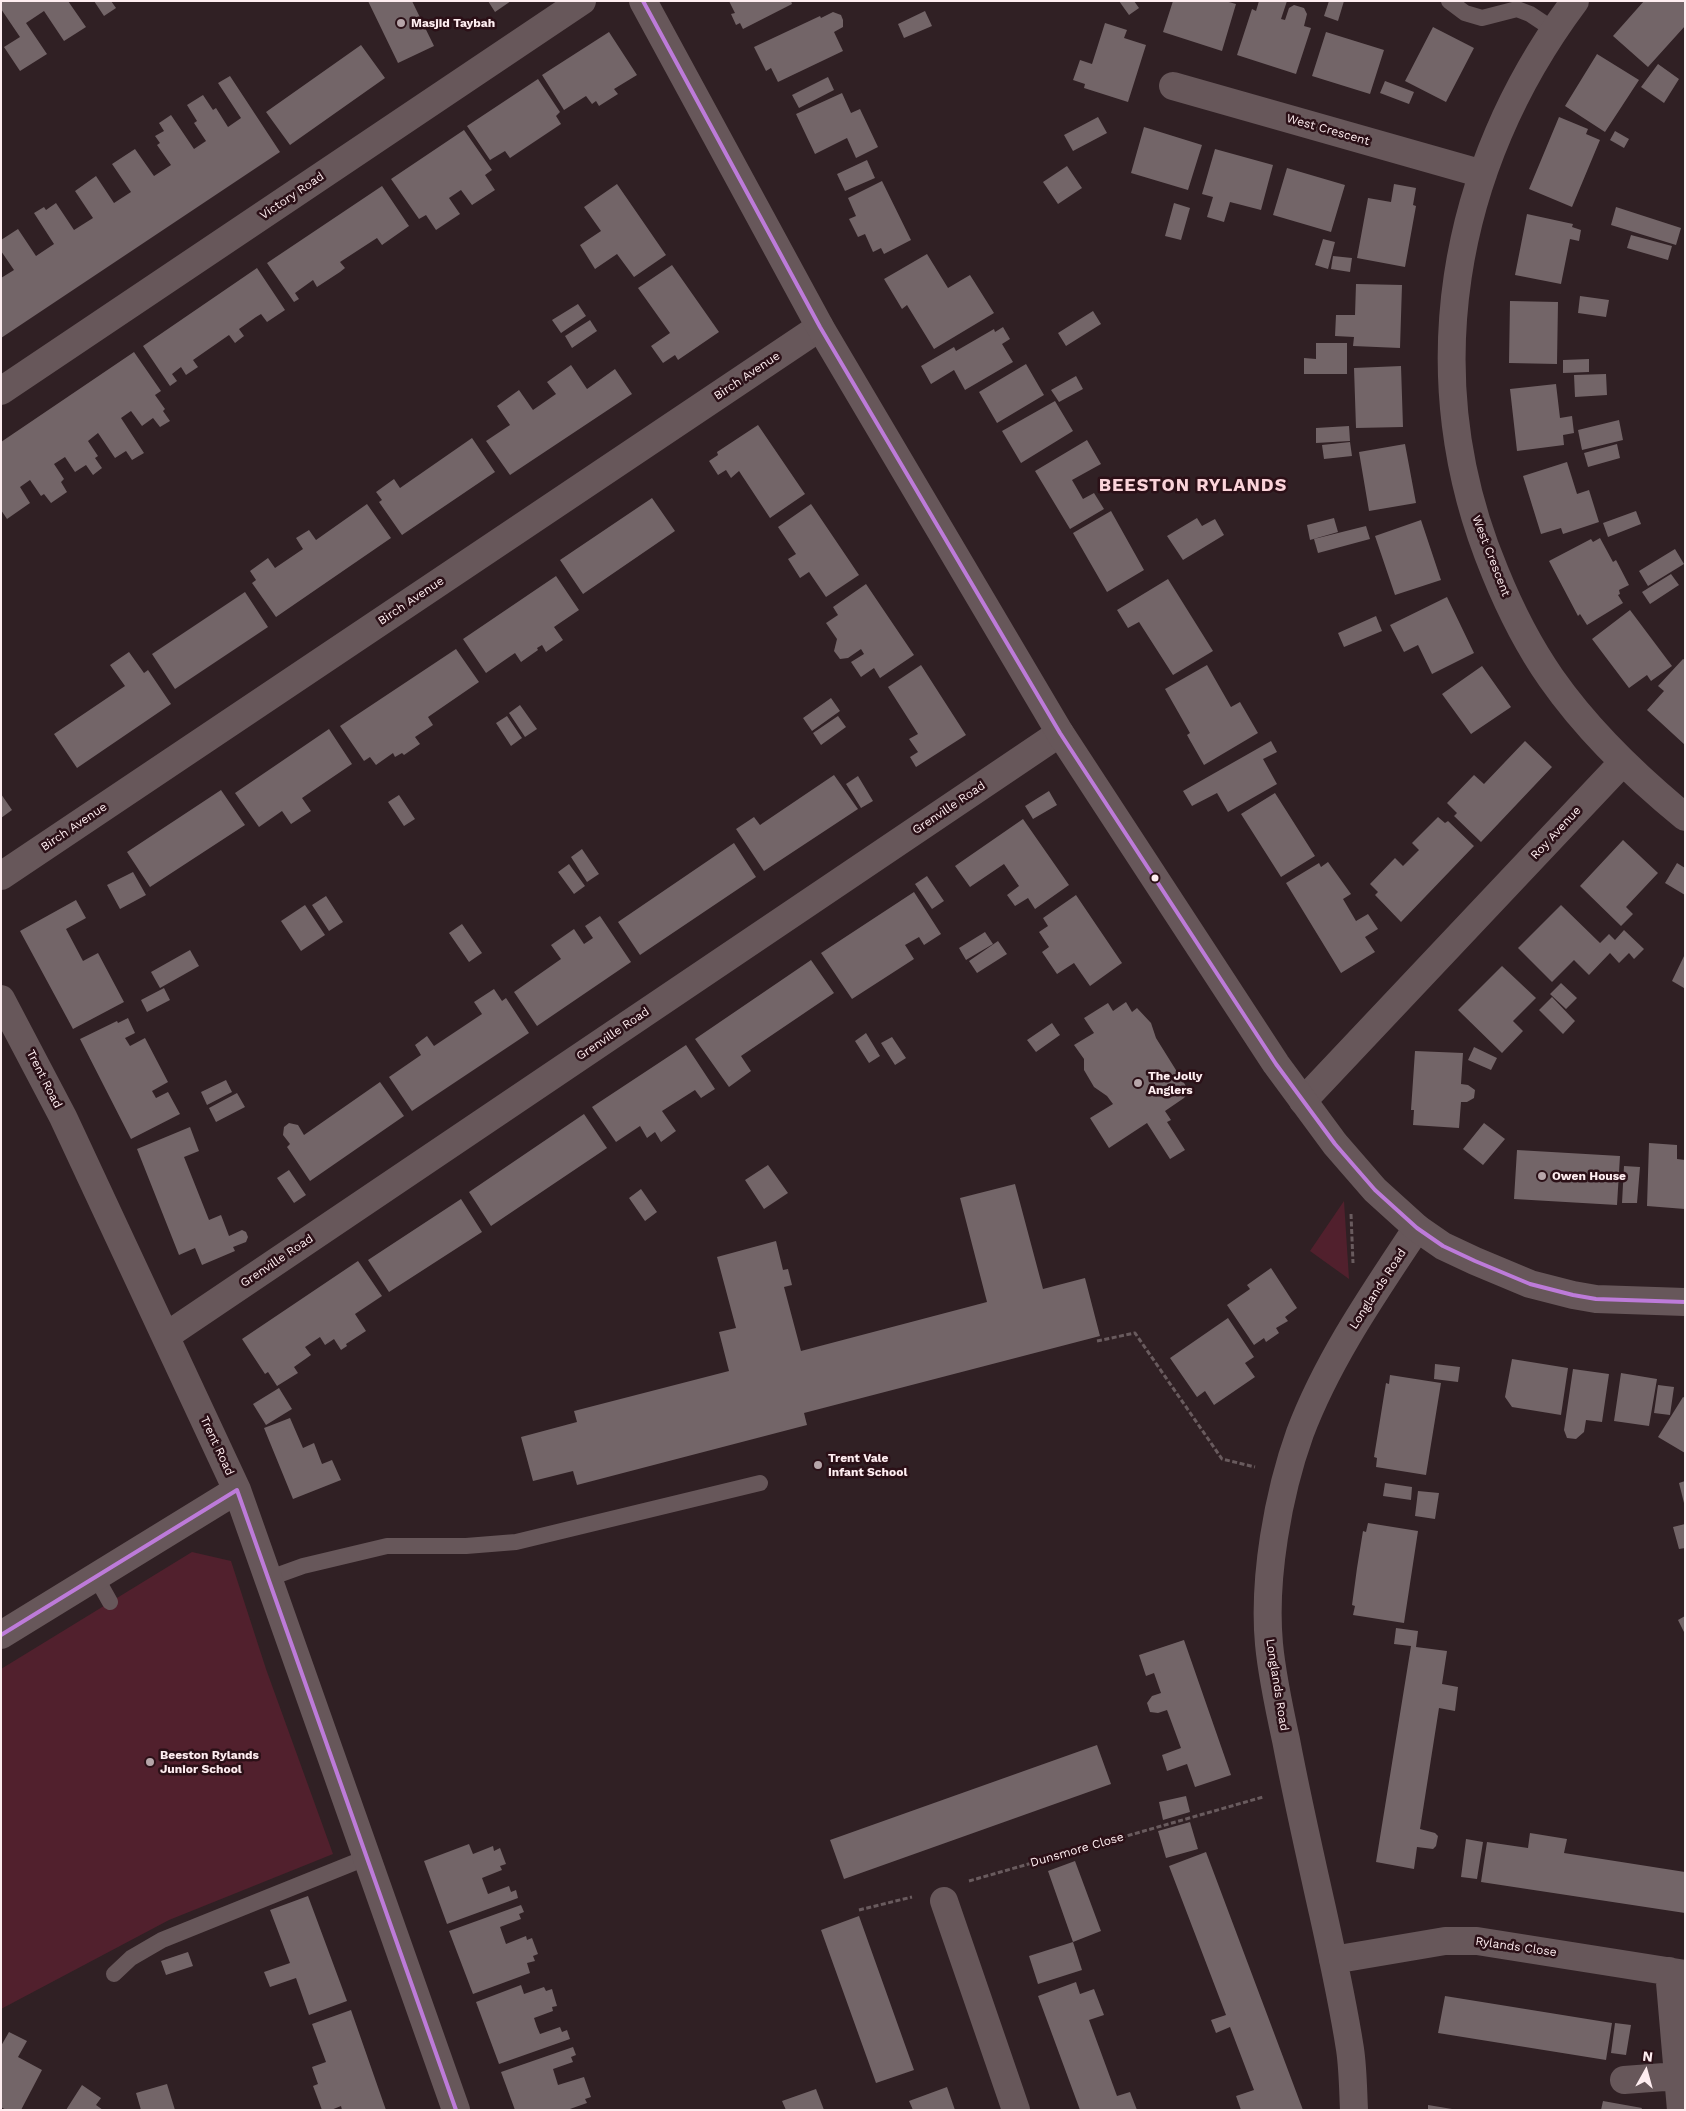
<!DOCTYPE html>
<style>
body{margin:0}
#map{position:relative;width:1686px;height:2111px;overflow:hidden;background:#302024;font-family:"Work Sans",sans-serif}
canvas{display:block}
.frame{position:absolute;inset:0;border:2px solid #feedf0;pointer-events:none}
.north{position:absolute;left:1621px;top:2046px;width:50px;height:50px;-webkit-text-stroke:4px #2b1017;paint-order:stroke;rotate:7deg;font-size:14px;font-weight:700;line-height:20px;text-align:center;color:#feedf0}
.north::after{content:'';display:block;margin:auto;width:18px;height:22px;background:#feedf0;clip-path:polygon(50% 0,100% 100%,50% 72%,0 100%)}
</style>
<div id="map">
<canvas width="1686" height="2111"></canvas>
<div class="frame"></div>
<div class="north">N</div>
</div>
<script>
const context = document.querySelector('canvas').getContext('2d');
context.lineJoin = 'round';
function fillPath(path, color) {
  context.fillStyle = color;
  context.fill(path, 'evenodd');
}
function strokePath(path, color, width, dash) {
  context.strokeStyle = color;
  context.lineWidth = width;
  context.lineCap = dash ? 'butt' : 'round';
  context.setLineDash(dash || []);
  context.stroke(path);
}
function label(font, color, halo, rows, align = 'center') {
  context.font = font + ' "Work Sans",sans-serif';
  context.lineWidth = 5;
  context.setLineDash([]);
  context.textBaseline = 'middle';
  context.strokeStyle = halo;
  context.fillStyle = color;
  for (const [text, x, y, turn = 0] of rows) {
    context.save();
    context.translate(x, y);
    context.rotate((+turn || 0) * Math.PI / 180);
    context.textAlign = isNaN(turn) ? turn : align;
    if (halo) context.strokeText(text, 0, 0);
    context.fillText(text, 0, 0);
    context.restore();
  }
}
const green = new Path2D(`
 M1344 1201 1349 1279 1310 1251Z
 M192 1552 231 1561 266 1669 333 1854 169 1920 1 2009V1669Z`);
const building = new Path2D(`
 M1 1H68L86 27 64 41 44 11 26 23 47 54 20 71 4 47 20 37 1 9Z
 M94 1H111L116 8 104 16Z
 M368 1H412L434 46 398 63Z
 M488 1H511L495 12Z
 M729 1H791L792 4 743 29 740 23 736 25 731 14 735 13Z
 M1119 1H1134L1139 8 1129 15Z
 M1173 1H1225L1236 4 1222 51 1163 32Z
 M1259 1H1287L1281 19 1285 20 1289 8 1294 5 1304 8 1307 14 1304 26 1311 28 1296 74 1237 55 1252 9 1256 11Z
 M1329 1H1344L1338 21 1324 16Z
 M1644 1H1685V26L1648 67 1613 36Z
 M925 11 932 26 904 38 898 24Z
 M833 12 841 15 843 20V27L834 32 843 51 778 82 771 68 766 71 754 47 820 16 821 18Z
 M1105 23 1127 30 1124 38 1146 45 1128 102 1084 88 1085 84 1073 80 1080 60 1092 64Z
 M1433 27 1474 48 1446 102 1405 81Z
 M609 32 637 75 614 89 618 94 599 106 596 101 592 104 586 96 564 110 542 75Z
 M1326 32 1384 50 1370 94 1312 76Z
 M361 45 385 78 290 145 266 112Z
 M1597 54 1639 80 1605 132 1565 106Z
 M1658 64 1679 79 1664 103 1641 87Z
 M230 76 280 152 1 338V278L14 270 1 251V240L18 229 36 256 54 244 34 213 44 207 46 210 56 203 74 230 93 218 75 191 96 176 114 203 131 192 112 164 135 149 154 176 171 165 157 145 160 143 155 136 164 131 159 123 171 115 194 149 206 141 194 123 197 121 187 105 203 95 213 110 216 108 228 127 241 118 218 83Z
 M828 77 834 90 799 108 792 95Z
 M538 79 560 112 556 116 561 124 510 158 505 151 490 160 467 126Z
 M1385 81 1414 92 1409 104 1380 93Z
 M842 93 851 113 860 109 878 147 856 158 847 138 815 154 796 114Z
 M1098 117 1107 133 1073 151 1064 135Z
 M1559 117 1588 129 1586 134 1600 140 1572 207 1529 189Z
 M1144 127 1202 145 1188 190 1131 173Z
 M464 130 492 170 485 175 495 190 472 205 461 190 449 198 460 214 436 230 426 215 419 219 391 179Z
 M1615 131 1629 139 1624 148 1610 140Z
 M1215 149 1273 165 1261 210 1230 202 1224 222 1207 217 1213 197 1202 194Z
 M867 160 875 178 845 191 837 174Z
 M1067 166 1082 188 1058 204 1043 182Z
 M1287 168 1345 185 1331 232 1273 215Z
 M882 181 911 240 884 254 881 248 873 252 865 234 858 237 849 219 856 216 848 198Z
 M617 184 666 255 634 277 617 254 595 269 580 245 601 231 584 207Z
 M1394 184 1416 188 1413 205 1416 206 1405 267 1357 258 1368 198 1391 202Z
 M382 186 409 226 382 245 377 238 340 262 345 268 340 272 317 287 313 280 295 293 299 299 294 302 267 263Z
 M1174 203 1190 208 1181 240 1165 236Z
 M1616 207 1681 228 1676 245 1611 225Z
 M1527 214 1573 224 1572 227 1581 230 1579 241 1570 239 1561 284 1515 275Z
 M1631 235 1672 246 1668 260 1627 248Z
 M1323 239 1335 242 1328 269 1315 265Z
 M927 254 948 288 970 275 994 313 934 349 907 305 902 309 884 279Z
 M1333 256 1352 258 1350 272 1331 269Z
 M672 265 719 332 678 360 675 355 663 363 651 346 670 333 638 288Z
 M257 268 285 310 267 322 261 314 256 317 239 329 244 336 235 343 229 335 193 360 198 367 186 375 181 367 172 374 177 381 170 386 143 346Z
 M1356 284 1402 285 1400 348 1353 346 1354 337 1335 336 1336 315H1355Z
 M1580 296 1609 300 1606 317 1578 313Z
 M1510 301 1558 302 1557 364 1509 363Z
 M578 304 586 316 561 333 552 320Z
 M1093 311 1101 324 1066 346 1058 333Z
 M590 320 597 331 572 348 565 336Z
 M1003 327 1010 339 1002 344 1013 362 965 390 954 370 931 384 921 366 954 347 956 351 994 329 995 332Z
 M1316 343H1347V374H1304V358L1316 359Z
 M134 352 161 391 155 395 165 409 163 411 170 421 160 427 153 418 142 426 131 411 121 418 144 453 132 460 126 451 115 458 98 433 88 441 98 456 95 458 102 468 93 475 86 465 75 472 65 457 54 464 64 479 61 482 67 492 51 503 44 494 41 496 30 480 20 487 30 503 7 519 1 510V442Z
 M1589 359V372L1563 373V360Z
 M1026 364 1044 395 997 423 979 392Z
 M571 365 587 389 615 369 632 394 510 475 486 441 510 425 497 406 519 390 533 410 556 394 547 382Z
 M1401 366 1403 427 1356 428 1354 368Z
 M1606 374 1607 395 1575 397 1574 375Z
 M1076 376 1083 389 1059 402 1051 390Z
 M1556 384 1560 418 1572 416 1574 433 1563 435 1564 445 1517 451 1510 389Z
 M1055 401 1073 431 1021 463 1002 431Z
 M1619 420 1623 440 1582 450 1578 430Z
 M758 425 805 494 770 518 739 471 731 478 726 470 718 475 709 461 718 455 717 452Z
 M1349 426 1350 441 1316 443V428Z
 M472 438 495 472 402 535 379 502 382 500 376 492 394 479 400 488Z
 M1087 440 1101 464 1072 480 1083 499 1094 493 1104 509 1070 529 1035 471Z
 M1350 442 1352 456 1324 459 1322 445Z
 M1405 444 1416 503 1369 511 1359 452Z
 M1617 444 1620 458 1588 467 1584 453Z
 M1567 462 1577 494 1589 490 1599 522 1563 534 1561 528 1541 534 1523 476Z
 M652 498 675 531 583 594 560 560Z
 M367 504 391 538 276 617 252 583 256 580 250 571 268 558 275 568 303 549 296 538 309 530 316 540Z
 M811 504 859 575 826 597 809 572 800 578 788 559 796 554 778 527Z
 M1111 511 1144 570 1107 592 1073 533Z
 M1636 511 1641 524 1608 537 1603 523Z
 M1197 518 1202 526 1215 519 1224 535 1183 560 1167 536Z
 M1334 518 1338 532 1310 540 1307 525Z
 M1421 520 1441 580 1395 595 1375 536Z
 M1366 526 1370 539 1318 553 1314 539Z
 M1600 538 1613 562 1616 560 1629 585 1619 590 1620 594 1618 595 1623 603 1587 625 1580 614 1578 616 1549 561 1591 539 1593 542Z
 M1675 549 1684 564 1648 586 1639 571Z
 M1671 574 1679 585 1650 604 1642 592Z
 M556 576 579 610 554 627 563 640 546 652 542 645 537 648 538 650 521 662 515 653 486 673 463 639Z
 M1168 579 1213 651 1173 675 1139 622 1128 628 1117 610Z
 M866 584 914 655 880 678 874 668 861 677 851 662 864 654 861 649 848 658 840 659 834 651 837 639 826 623 838 615 833 607Z
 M245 592 268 627 175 689 152 654Z
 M1447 597 1474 653 1432 674 1418 645 1404 652 1390 625Z
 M1630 610 1672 666 1651 681 1647 675 1629 688 1592 639Z
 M1376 616 1382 631 1344 647 1338 633Z
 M456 649 479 682 428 717 433 725 415 737 420 744 404 755 402 753 395 757 393 753 376 765 370 757 364 761 340 726Z
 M129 652 144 673 148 670 171 704 77 768 54 734 125 686 110 665Z
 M1683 659 1685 660V745L1647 710 1664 691 1658 686Z
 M921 665 966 735 916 767 910 757 918 752 909 739 918 734 888 687Z
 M1207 665 1231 707 1240 702 1258 733 1204 765 1187 735 1190 733 1165 689Z
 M1482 666 1511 707 1471 734 1442 694Z
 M831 698 840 711 812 731 803 718Z
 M520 705 537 729 525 737 509 713Z
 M507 716 522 738 511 746 496 723Z
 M838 716 846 727 821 745 813 733Z
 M329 729 352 764 302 798 311 811 291 824 282 811 259 827 235 793Z
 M1271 741 1277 752 1263 759 1277 784 1228 812 1217 793 1192 806 1183 791Z
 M1525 741 1552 767 1481 842 1454 816 1457 813 1447 803 1474 775 1484 784Z
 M834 775 858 809 764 871 736 829 754 817 760 825Z
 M858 776 873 801 861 808 846 784Z
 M221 790 245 825 150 887 127 852Z
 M1049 791 1057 805 1033 819 1025 806Z
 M1275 793 1315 856 1281 877 1241 814Z
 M1 794 12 810 1 818Z
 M399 795 415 819 404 826 388 802Z
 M1438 817 1445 823 1448 821 1474 846 1401 922 1375 895 1378 892 1370 884 1395 858 1403 866 1419 850 1412 843Z
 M1023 819 1069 885 1035 909 1028 898 1015 906 1007 895 1019 886 1004 864 970 887 955 866Z
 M1623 840 1658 873 1626 907 1633 914 1621 926 1580 886Z
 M734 843 756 877 640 955 618 922Z
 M582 849 599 874 587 882 571 857Z
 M1328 862 1351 894 1343 899 1356 921 1368 914 1378 929 1365 937 1375 952 1341 973 1286 883 1319 863 1321 867Z
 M1677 863 1685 868V895L1665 883Z
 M569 864 585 886 574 894 558 872Z
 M133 872 146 895 120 909 107 885Z
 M927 876 944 901 932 909 915 884Z
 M914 892 941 934 924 945 919 937 905 945 914 959 852 999 821 953Z
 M1076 895 1122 963 1090 986 1074 963 1057 974 1042 952 1049 947 1039 932 1048 926 1043 918Z
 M326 896 343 922 329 931 312 905Z
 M76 900 86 918 66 929 83 961 98 953 124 1002 73 1029 20 931Z
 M305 905 325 935 301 951 281 921Z
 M1561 905 1600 943 1609 934 1615 940 1624 930 1644 949 1634 959 1629 953 1619 963 1610 953 1589 975 1574 960 1552 982 1518 948Z
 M600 916 631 962 537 1026 514 992 561 959 551 945 574 929 584 944 593 938 585 926Z
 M462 924 482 953 469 962 449 933Z
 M985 932 993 944 966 960 959 948Z
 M998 941 1007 954 977 973 969 961Z
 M190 950 199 966 160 988 151 972Z
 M1685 954V987L1684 988 1672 981Z
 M811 960 834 993 741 1056 751 1071 729 1087 695 1039Z
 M1502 966 1536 998 1513 1021 1523 1031 1502 1053 1458 1010Z
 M1561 983 1577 998 1566 1009 1550 994Z
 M164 988 170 1000 147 1012 141 1000Z
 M494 989 502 1001 506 998 529 1033 412 1111 389 1077 421 1055 415 1045 427 1036 434 1046 482 1014 474 1002Z
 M1552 997 1575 1021 1563 1034 1539 1010Z
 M1126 1002 1132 1012 1137 1008 1151 1023 1156 1038 1189 1091 1184 1098 1165 1111 1171 1120 1167 1122 1185 1150 1170 1159 1147 1123 1109 1148 1090 1118 1113 1104 1107 1096 1094 1087 1084 1070V1059L1074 1045 1094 1033 1084 1018 1108 1003 1113 1011Z
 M128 1018 135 1033 125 1038 130 1046 145 1038 168 1082 152 1091 156 1098 168 1092 180 1114 131 1139 80 1039 117 1021 118 1023Z
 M1052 1023 1060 1035 1036 1052 1027 1040Z
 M866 1033 880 1056 869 1063 855 1041Z
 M892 1037 906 1058 895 1065 881 1043Z
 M686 1045 715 1089 701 1098 695 1090 662 1111 676 1131 661 1142 655 1132 647 1138 640 1126 616 1142 592 1107Z
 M1474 1047 1497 1058 1491 1070 1468 1060Z
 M1415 1051 1463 1053 1461 1084 1468 1085 1475 1090 1474 1098 1467 1102H1461L1459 1128 1413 1125 1414 1110H1411Z
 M226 1080 232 1092 207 1105 201 1092Z
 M380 1082 404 1116 310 1181 287 1147 290 1144 283 1135 284 1127 289 1123 298 1125 304 1135Z
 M237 1093 245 1107 216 1122 209 1108Z
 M584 1114 607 1148 491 1226 469 1192Z
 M1484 1123 1505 1139 1483 1165 1463 1149Z
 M190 1127 199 1151 184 1157 209 1220 221 1215 229 1236 242 1230 246 1232 248 1237 246 1242 233 1247 235 1251 202 1265 195 1248 179 1255 137 1149Z
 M1649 1143 1677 1145V1159L1685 1160V1209L1647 1206Z
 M1517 1150 1620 1156 1617 1205 1514 1199Z
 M768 1165 788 1193 764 1209 745 1180Z
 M1624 1166 1640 1167 1637 1203H1622Z
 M289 1170 306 1195 294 1203 277 1178Z
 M1015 1184 1043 1289 1085 1278 1100 1336 804 1413 807 1425 577 1485 573 1471 533 1481 521 1437 577 1422 574 1411 729 1371 719 1332 736 1328 717 1257 776 1241 783 1270 788 1269 792 1285 784 1287 801 1351 987 1302 960 1198Z
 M641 1189 657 1212 645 1221 629 1198Z
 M461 1199 482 1232 389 1292 368 1260Z
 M358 1261 382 1296 355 1314 366 1331 346 1344 347 1346 341 1350 334 1339 325 1345 320 1337 305 1347 311 1355 294 1367 298 1373 277 1386 268 1372 265 1374 242 1339Z
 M1271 1268 1297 1308 1285 1317 1288 1321 1276 1328 1279 1333 1266 1342 1264 1338 1254 1345 1227 1305 1250 1289 1247 1285Z
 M1228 1318 1254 1357 1245 1363 1255 1377 1214 1405 1205 1391 1197 1397 1170 1358Z
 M1512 1359 1568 1368 1561 1415 1512 1407 1505 1397Z
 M1435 1364 1460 1367 1458 1382 1434 1379Z
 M1573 1369 1609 1374 1602 1422 1586 1420 1584 1432 1576 1439 1567 1438 1564 1430Z
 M1621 1373 1657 1379 1649 1426 1614 1421Z
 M1390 1375 1441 1383 1426 1475 1376 1467 1377 1458 1374 1457 1386 1383 1389 1384Z
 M1658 1385 1674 1387 1670 1415 1654 1413Z
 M279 1388 292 1409 266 1425 253 1404Z
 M1683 1397 1685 1398V1453L1658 1437Z
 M290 1418 303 1448 314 1443 322 1464 332 1460 341 1480 293 1499 264 1428Z
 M1685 1481V1503H1684L1679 1483Z
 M1385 1483 1412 1487 1411 1500 1383 1496Z
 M1418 1491 1439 1493 1435 1519 1415 1516Z
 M1368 1523 1418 1531 1404 1623 1353 1615 1355 1606 1352 1605 1357 1568 1363 1531 1366 1532Z
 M1685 1524V1548L1679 1549 1673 1527Z
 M1685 1616V1634L1678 1620Z
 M1396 1628 1418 1631 1416 1647 1447 1651 1442 1684 1458 1687 1455 1711 1439 1708 1420 1829 1435 1833 1438 1836 1436 1846 1433 1849 1417 1847 1414 1869 1376 1862 1411 1646 1394 1644Z
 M1184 1640 1231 1775 1195 1787 1187 1764 1167 1771 1162 1755 1181 1748 1167 1710 1158 1713 1150 1712 1147 1703 1152 1696 1161 1693 1154 1673 1146 1676 1139 1655Z
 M1097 1745 1111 1784 844 1879 830 1840Z
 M1186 1796 1190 1812 1163 1820 1159 1802Z
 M1190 1822 1198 1849 1166 1858 1158 1831Z
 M1530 1833 1567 1839 1564 1853 1685 1872V1913L1481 1882 1487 1842 1528 1848Z
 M1466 1839 1483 1842 1477 1879 1461 1877Z
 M469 1844 473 1854 493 1846 494 1851 500 1848 506 1864 500 1866 502 1870 482 1878 488 1894 509 1886 511 1892 516 1890 518 1898 447 1924 424 1861Z
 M1206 1852 1262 2001 1303 2110H1241L1236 2096 1254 2090 1230 2027 1216 2033 1211 2020 1226 2015 1169 1866Z
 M1075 1861 1101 1931 1073 1942 1082 1970 1038 1984 1029 1956 1073 1942 1048 1871Z
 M308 1896 347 2001 309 2015 296 1978 270 1987 264 1972 290 1963 270 1910Z
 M521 1905 524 1912 519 1914 521 1919 500 1927 506 1944 526 1936 527 1940 532 1938 538 1954 533 1956 535 1961 527 1963 530 1973 473 1994 449 1931Z
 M859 1916 914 2070 876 2083 821 1930Z
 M188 1952 193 1966 166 1975 161 1961Z
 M1076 1982 1080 1994 1094 1989 1104 2015 1089 2020 1117 2096 1130 2092 1137 2110H1080L1038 1996Z
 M521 1985 524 1994 544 1987 546 1991 552 1989 557 2006 552 2007 553 2011 534 2018 537 2027 540 2034 560 2027 562 2032 567 2030 570 2039 499 2064 476 2002Z
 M1445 1996 1612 2023 1606 2060 1438 2033Z
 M351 2010 380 2093 386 2110H342L341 2106 331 2110H322L313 2086 318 2084 312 2067 326 2062 312 2024Z
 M1615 2023 1631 2025 1626 2055 1611 2053Z
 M9 2032 27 2041 18 2057 42 2070 21 2110H6L1 2107V2046Z
 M573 2047 576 2055 571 2057 573 2062 553 2069 558 2085 584 2077 591 2097 585 2099 587 2103 567 2110H515L501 2072Z
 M167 2084 175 2110H141L136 2093Z
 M82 2085 101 2098 96 2105 103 2110H66Z
 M947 2087 955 2110H913L909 2101Z
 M816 2089 824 2110H786L782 2101Z
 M1603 2101 1642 2108 1641 2110H1601Z
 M1428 2105 1452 2109V2110H1428Z`);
const path = new Path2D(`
 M1351 1214 1353 1263
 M1097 1341 1135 1333 1222 1459 1255 1467
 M969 1881 1263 1797
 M859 1910 912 1897`);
const service = new Path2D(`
 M1449 1 1465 13 1482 18 1517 9 1530 14 1554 30
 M96 1577 110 1602
 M267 1579 303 1566 387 1546H466L516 1542 760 1483
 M114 1974 131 1958 162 1940 368 1857`);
const minor = new Path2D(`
 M1575 1C1450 168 1414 378 1495 572 1510 609 1528 645 1551 678 1588 731 1635 776 1685 817
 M1173 86 1483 174
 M1 391 582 1
 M1 876 820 327
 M1 999 63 1117 237 1490 456 2110
 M1303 1101 1623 762
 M166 1336 1060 733
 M1 1635 237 1490
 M944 1901 1016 2110
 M1333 1960 1445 1941H1477L1685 1974
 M1669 1971 1681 2110
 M1624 2080 1678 2076
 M1354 2110C1353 2090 1353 2069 1350 2049 1343 2004 1333 1958 1323 1913 1310 1855 1297 1798 1286 1740 1279 1708 1272 1676 1269 1644 1263 1579 1278 1494 1300 1433 1328 1359 1374 1293 1417 1228`);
const tertiary = new Path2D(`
 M643 1 820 327 1060 733 1276 1064 1335 1144 1375 1190 1417 1228 1443 1246 1475 1261 1530 1284 1573 1295 1596 1299 1685 1302`);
const bus1 = new Path2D(`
 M643 1 820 327 1060 733 1276 1064 1335 1144 1375 1190 1417 1228 1443 1246 1475 1261 1530 1284 1573 1295 1596 1299 1685 1302
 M1 1635 237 1490 456 2110`);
const markers = [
 [401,23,5,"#b6a5a9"],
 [1155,878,4.5,"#feedf0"],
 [1138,1083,5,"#b6a5a9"],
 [1542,1176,5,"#b6a5a9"],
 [818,1465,5,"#b6a5a9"],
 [150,1762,5,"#b6a5a9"]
];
const poiNames = [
 ["Masjid Taybah",411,23],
 ["The Jolly",1148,1076],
 ["Anglers",1148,1090],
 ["Owen House",1552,1176],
 ["Trent Vale",828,1458],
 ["Infant School",828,1472],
 ["Beeston Rylands",160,1755],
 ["Junior School",160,1769]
];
const streetNames = [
 ["West Crescent",1328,130,16],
 ["Victory Road",292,196,-34],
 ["Birch Avenue",747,376,-34],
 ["West Crescent",1491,556,69],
 ["Birch Avenue",411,601,-34],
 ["Grenville Road",949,808,-34],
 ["Birch Avenue",74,827,-34],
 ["Roy Avenue",1556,833,-47],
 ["Grenville Road",613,1034,-34],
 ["Trent Road",44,1079,63],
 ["Grenville Road",277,1261,-34],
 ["Longlands Road",1378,1289,-57],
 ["Trent Road",217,1446,65],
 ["Longlands Road",1277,1685,81],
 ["Dunsmore Close",1077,1850,-16],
 ["Rylands Close",1516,1947,8]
];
const districtNames = [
 ["BEESTON RYLANDS",1193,486]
];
fillPath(green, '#51202d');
fillPath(building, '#736568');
strokePath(path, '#695b5e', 3, [5, 2.5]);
strokePath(service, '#67575a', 16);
strokePath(minor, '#67575a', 28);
strokePath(tertiary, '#67575a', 28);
strokePath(bus1, '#bd7bd9', 4);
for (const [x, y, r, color] of markers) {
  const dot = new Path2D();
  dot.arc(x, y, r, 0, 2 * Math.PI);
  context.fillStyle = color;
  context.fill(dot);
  strokePath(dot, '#2b1017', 2);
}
label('bold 12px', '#feedf0', '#2b1017', poiNames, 'left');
label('12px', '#feedf0', '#2b1017', streetNames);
context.letterSpacing = '1px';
label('bold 18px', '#fbd4da', '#2b1017', districtNames);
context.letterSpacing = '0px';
</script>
